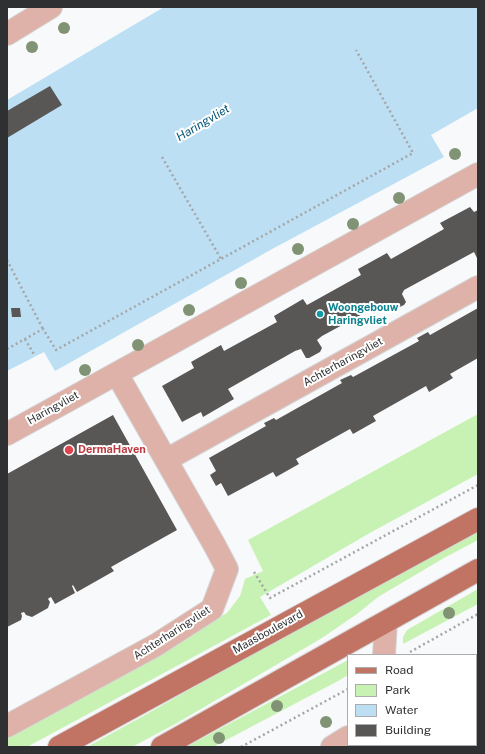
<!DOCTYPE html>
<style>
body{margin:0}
#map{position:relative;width:485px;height:754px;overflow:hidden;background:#f8f9fb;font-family:"Public Sans",sans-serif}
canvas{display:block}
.frame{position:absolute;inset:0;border:8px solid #2f3031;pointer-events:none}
.legend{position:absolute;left:347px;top:654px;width:130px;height:92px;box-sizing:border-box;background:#fff;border:1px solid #acacad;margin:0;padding:5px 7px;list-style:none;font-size:12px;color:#2f3031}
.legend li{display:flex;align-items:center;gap:8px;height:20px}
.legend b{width:20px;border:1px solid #acacad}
</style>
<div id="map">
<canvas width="485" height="754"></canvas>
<div class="frame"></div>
<ul class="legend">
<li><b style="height:5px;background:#c17464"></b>Road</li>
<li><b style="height:11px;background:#c8f2b4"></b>Park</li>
<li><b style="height:11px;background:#bcdff4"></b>Water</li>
<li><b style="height:11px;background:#595756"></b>Building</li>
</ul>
</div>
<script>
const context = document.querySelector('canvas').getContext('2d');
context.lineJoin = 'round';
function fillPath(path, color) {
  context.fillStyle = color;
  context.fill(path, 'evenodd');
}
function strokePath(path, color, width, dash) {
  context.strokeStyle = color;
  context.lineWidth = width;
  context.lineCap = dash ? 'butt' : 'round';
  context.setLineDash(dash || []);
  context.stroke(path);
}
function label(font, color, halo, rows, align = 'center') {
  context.font = font + ' "Public Sans",sans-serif';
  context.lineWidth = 4;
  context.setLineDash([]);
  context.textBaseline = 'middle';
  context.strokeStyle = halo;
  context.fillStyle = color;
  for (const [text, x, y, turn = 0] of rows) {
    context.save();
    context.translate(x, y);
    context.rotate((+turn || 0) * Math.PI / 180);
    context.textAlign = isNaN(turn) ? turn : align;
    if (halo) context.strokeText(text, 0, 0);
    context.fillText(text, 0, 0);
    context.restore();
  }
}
const green = new Path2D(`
 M478 414V474L368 534 260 597 271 615 27 747H7V733L227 613 240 596 245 579 263 571 248 540Z
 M478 530V540L444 558 378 597 357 614 322 638 177 723 132 747H87L145 715 248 656Z
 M478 589V604L403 644V637L407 630Z
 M348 660V675L338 681 213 747H186Z`);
const water = new Path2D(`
 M164 7H478V108L431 135 444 157 274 248 55 371 44 352 7 371V100Z`);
const building = new Path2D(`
 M50 86 62 105 7 138V111Z
 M470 207 474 212 478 210V260L474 252 404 290 402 294 406 302 404 305 391 311 389 310 385 304H381L322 336 317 340 322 348 320 352 309 358H306L301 349 295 351 228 389 234 399 203 417 201 412 182 422 162 386 194 368 191 362 221 345 224 351 277 322 274 316 303 299 307 305 361 275 358 269 387 253 391 259 444 229 440 223Z
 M11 308H20L21 317H12Z
 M478 308V358L450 374 453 378 429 392 426 386 373 416 376 421 353 434 350 429 296 459 299 464 276 477 273 472 228 496 221 483 216 486 210 475 216 471 209 458 266 426 264 423 274 418 276 420 342 383 340 380 351 375 353 377 419 341 417 338 428 332 430 335Z
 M113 415 177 530 111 567 114 571 77 592 73 585 72 586 75 593 55 604 51 597 49 598 48 599 50 602 48 608 32 617 26 615 24 612 21 613 22 616 21 620 7 627V474Z
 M476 675H478V747H433L432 745H476Z`);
const path = new Path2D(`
 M162 157 221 259
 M7 260 43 329
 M25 339 35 356
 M7 349 43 329 56 350 413 153 356 50
 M254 572 270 598 478 485
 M410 652 478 614
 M241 747 348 689`);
const minor = new Path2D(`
 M7 34 51 7
 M7 434 478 174
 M166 460 478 287
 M384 655 386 622
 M7 726 156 645 212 609 227 569 215 546 117 374
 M332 747 348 737`);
const major = new Path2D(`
 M59 747 478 519
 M162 747 478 570`);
const trees = [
 [64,28],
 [32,47],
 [455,154],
 [399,198],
 [353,224],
 [298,249],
 [241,283],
 [189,310],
 [138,345],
 [85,370],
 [449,613],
 [277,706],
 [326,722],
 [219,738]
];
const markers = [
 [320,314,4,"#0f9aa8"],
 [69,450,5,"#e0444e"]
];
const cultureNames = [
 ["Woongebouw",328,308],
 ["Haringvliet",328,321]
];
const streetNames = [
 ["Achterharingvliet",343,362,-29],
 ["Haringvliet",53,408,-29],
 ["Maasboulevard",268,632,-29],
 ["Achterharingvliet",172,633,-33]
];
const healthNames = [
 ["DermaHaven",78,450]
];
const waterNames = [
 ["Haringvliet",203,123,-31]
];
fillPath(green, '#c8f2b4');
fillPath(water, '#bcdff4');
fillPath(building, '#595756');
strokePath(minor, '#d4d5d7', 24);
strokePath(major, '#d4d5d7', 24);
strokePath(path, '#a5a6a7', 2.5, [2, 3]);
strokePath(minor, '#deb2a8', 22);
strokePath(major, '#c17464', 22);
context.fillStyle = '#819375';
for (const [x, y] of trees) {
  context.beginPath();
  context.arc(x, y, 6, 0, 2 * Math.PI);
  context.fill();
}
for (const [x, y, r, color] of markers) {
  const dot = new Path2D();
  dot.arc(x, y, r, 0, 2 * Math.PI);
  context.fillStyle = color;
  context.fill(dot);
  strokePath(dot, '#fff', 1.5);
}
label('bold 11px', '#0d838f', '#fff', cultureNames, 'left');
label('11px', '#2f3031', '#fff', streetNames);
label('bold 11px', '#be3a42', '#fff', healthNames, 'left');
label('italic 12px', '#005375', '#fff', waterNames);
</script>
